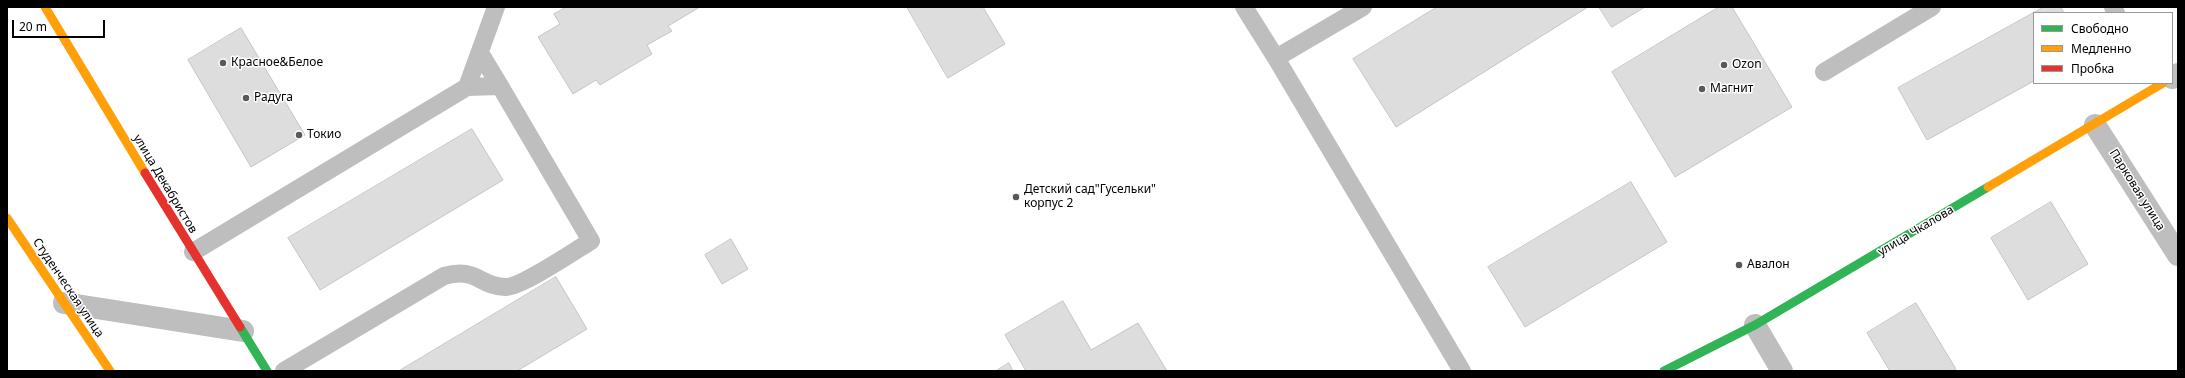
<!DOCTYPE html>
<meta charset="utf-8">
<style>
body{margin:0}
#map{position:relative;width:2185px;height:378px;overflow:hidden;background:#fff;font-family:"Noto Sans",sans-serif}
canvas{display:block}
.frame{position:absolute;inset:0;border:8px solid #000;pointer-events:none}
.legend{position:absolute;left:2033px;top:12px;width:140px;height:72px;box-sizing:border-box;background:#fff;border:1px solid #999;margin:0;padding:5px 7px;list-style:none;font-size:12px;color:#000}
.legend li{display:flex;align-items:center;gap:8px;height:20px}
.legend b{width:20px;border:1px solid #999}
.scale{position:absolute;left:12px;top:20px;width:93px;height:18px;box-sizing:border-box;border:2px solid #000;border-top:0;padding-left:5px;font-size:12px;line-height:14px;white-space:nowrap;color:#000;-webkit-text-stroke:3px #fff;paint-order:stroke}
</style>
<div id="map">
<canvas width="2185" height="378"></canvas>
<div class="frame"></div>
<ul class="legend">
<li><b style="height:5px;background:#30b455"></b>Свободно</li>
<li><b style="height:5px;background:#ff9f0a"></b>Медленно</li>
<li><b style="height:5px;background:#e5322d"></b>Пробка</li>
</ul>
<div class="scale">20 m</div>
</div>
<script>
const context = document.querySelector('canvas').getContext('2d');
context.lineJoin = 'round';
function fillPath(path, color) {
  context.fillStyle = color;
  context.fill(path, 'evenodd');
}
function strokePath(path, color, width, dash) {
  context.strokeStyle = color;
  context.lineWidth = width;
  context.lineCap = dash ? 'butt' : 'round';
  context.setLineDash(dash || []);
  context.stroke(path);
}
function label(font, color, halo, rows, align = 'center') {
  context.font = font + ' "Noto Sans",sans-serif';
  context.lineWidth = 3;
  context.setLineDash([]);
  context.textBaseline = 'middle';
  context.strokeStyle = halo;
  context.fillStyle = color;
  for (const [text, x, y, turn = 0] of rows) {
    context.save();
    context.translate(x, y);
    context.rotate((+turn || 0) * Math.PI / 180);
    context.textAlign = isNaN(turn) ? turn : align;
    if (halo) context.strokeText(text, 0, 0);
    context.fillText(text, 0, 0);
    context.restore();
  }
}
const building = new Path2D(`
 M567 7H700L668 26 672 31 647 45 652 54 600 85 596 80 573 94 538 37 560 24 554 14Z
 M907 7H983L1005 44 948 78Z
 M1437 7H1588L1396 127 1353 59Z
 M1599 7H1645L1612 27Z
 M1719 7H1732L1792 107 1675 177 1612 72Z
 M2044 7H2061L2064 13H2034V81L1927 140 1898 88Z
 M241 28 305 135 251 167 188 60Z
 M472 129 503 180 320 290 288 238Z
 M1631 182 1667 242 1525 327 1488 267Z
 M2051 202 2088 264 2028 300 1991 238Z
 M731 239 748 269 722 284 705 255Z
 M556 277 587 329 517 371H399Z
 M1063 301 1091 350 1138 323 1167 371H1026L1005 335Z
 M1916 303 1956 369 1952 371H1890L1867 333Z
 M1009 363 1013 371H996Z`);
const lane = new Path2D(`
 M1244 7 1276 58 1462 371
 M2113 7 2116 13
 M480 53 500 86
 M1276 58 1363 7
 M1824 72 1932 7
 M193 252 467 87 496 7
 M284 371 444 276C477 267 479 286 505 287 520 288 576 250 591 241L500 86 467 87`);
const street = new Path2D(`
 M2172 78 2178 74
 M2095 125 2178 255
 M64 303 243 331
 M1755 325 1782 371`);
const fast = new Path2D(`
 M240 327 267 371
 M1664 371 1755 325 1988 187`);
const slow = new Path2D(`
 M45 7 145 173
 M1988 187 2163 83
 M7 218 110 371`);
const jam = new Path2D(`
 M145 173 240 327`);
const markers = [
 [223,63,4,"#595959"],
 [1724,65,4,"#595959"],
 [1702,89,4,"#595959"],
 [246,98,4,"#595959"],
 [299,135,4,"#595959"],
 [1016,197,4,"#595959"],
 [1739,265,4,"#595959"]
];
const poiNames = [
 ["Красное&Белое",231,63],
 ["Ozon",1732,65],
 ["Магнит",1710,89],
 ["Радуга",254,98],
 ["Токио",307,135],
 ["Детский сад\"Гусельки\"",1024,190],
 ["корпус 2",1024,204],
 ["Авалон",1747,265]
];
const streetNames = [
 ["улица Декабристов",165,184,59],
 ["Парковая улица",2137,190,58],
 ["улица Чкалова",1916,231,-31],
 ["Студенческая улица",68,288,56]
];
fillPath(building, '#ddd');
strokePath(building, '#c5c5c5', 1);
strokePath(lane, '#bebebe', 18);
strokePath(street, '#bebebe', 22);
strokePath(fast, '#30b455', 9);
strokePath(slow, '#ff9f0a', 9);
strokePath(jam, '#e5322d', 9);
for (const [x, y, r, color] of markers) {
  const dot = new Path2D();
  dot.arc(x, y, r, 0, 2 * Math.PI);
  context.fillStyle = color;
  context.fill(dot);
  strokePath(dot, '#fff', 1.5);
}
label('12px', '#000', '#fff', poiNames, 'left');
label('12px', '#000', '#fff', streetNames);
</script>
